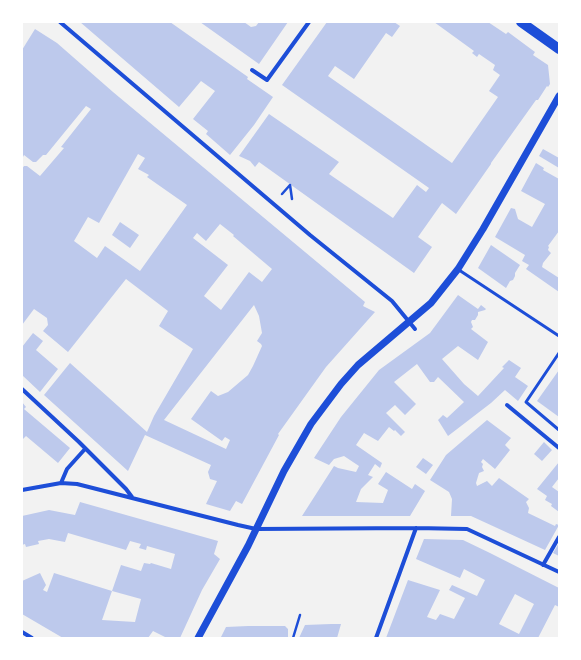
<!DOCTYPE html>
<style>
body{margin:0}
#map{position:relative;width:581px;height:660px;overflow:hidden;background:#f2f2f2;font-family:"Playfair Display",serif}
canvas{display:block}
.frame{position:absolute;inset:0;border:23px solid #fff;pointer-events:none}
</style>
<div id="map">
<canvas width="581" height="660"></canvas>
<div class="frame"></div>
</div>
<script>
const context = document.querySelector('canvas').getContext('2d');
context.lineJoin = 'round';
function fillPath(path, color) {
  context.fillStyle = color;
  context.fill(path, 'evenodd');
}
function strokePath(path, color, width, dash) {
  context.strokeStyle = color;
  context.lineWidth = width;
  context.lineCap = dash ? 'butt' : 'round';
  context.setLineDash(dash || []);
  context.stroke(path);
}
const building = new Path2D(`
 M80 22H170L248 77 247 79 273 97 254 125 230 155 206 134 208 131 193 119 215 91 201 81 179 107Z
 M200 22H244L251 27 256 26 259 22H288L259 64Z
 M327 22H394L400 26 392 37 386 33 354 79 335 66 328 76 452 163 498 97 489 91 500 75 493 70 495 65 479 54 477 57 472 53 474 51 434 22H488L506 34 508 32 535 52 533 55 548 65 550 84 548 87 547 86 538 100H536L491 163V164L456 214 442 203 418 237 432 247 414 273 259 162 255 167 250 161 239 156 269 114 339 162 329 174 393 218 417 185 426 192 429 188 282 85Z
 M35 29 57 43 113 92 365 302 363 306 375 312 326 367 278 434 279 435 242 504 236 501 230 511 206 504 217 481 210 479 208 472 211 465 145 435 128 471 44 395 70 363 147 432 154 416 193 349 159 326 168 311 126 279 68 352 43 331 48 325 47 318 34 309 22 325V169L24 166H27L40 176 64 148 61 147 91 109 86 106 46 155H43L36 162H33L24 155 22 159V50ZM138 154 145 158 138 169 149 175 147 177 187 205 140 271 105 246 97 258 74 241 88 217 99 223ZM220 224 234 235 233 236 272 269 262 282 249 272 221 310 204 296 228 265 193 238 197 233 206 241ZM254 305 259 316 262 333 257 341 261 344 262 346 253 366 248 375 228 392 218 396 211 391 191 419 222 441 225 437 230 440 226 449 164 420Z
 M543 149 559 158V168L539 156Z
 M536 163 544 168 543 170 559 179V231L548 246 549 247 548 250 551 253 543 263 542 267 559 278V292L526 269 529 265 522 261 525 255 495 237 511 208 515 209 518 219 532 227 545 204 521 191Z
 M120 222 139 235 130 248 112 235Z
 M491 245 520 265 515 273V276L513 280 510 281 506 288 478 268Z
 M458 295 478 309 481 305 486 309 485 310 478 312V315L475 320H472L471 322 473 327 471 329 488 342 478 360 458 346 442 359 464 384 478 396 504 368 502 367 509 360 521 368 515 377 528 386 518 401 505 390 491 403 448 436 438 420 443 415 447 418 464 402 438 377 434 382H430L417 364 394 382 416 404 405 415 395 405 386 413 405 432 401 436 395 430 394 431 389 427 378 441 364 433 356 445 382 463 380 468 375 464 368 475 373 477 361 489 356 502 383 503 388 490 378 484 386 472 412 489 415 484 425 491 410 516H302L334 466 338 468 356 472 359 466 344 456 334 459 329 465 314 458 341 417 379 370 430 333Z
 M33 333 43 341 36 350 58 369 40 392 22 375V347Z
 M559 370V417L537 401Z
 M22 402 26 407 24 409 70 448 58 463 26 436 22 440Z
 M487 420 511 438 505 445 510 450 495 469 483 459 481 462 483 464 482 467 484 471 479 473 476 483 477 486 487 481 492 486 499 478 529 499 526 502 529 508 528 513 555 526 556 524 559 525 545 550 471 516H451L452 499 449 492 430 480 446 455Z
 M544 442 552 450 542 461 534 454Z
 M423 458 433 465 426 474 416 467Z
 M559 462V478L552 487 559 492V512L551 506 552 504 545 500 547 496 537 489Z
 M80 502 218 541 214 554 220 559 202 590 180 638H167L153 631 148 638H63L22 614V581L40 573 46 585 43 590 47 592 54 573 112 591 102 620 135 622 141 599 112 591 121 565 141 571 144 563 150 564 151 563 171 569 175 554 147 546 146 550 139 548 141 544 130 541 126 550 68 533 65 542 49 539 38 541 39 544 26 547 25 544 22 545V516L49 510 75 515Z
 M424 539 463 540 490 553 559 588V607L555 605 538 638H386L408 580 440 590 427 617 436 620 440 614 454 619 465 598 449 590 452 585 477 596 485 580 464 569 460 578 416 559ZM515 594 534 604 519 634 499 624Z
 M559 543V556L553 553Z
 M331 624H341L337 638H299L305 625Z
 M248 626H285L288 629V638H222L221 637 226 627Z`);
const path = new Path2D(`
 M290 185 292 199
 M282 194 290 185
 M293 638 300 615`);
const service = new Path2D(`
 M459 270 559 336
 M559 353 526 402 559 430`);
const minor = new Path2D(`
 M60 22 310 235 392 301 415 329
 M252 70 267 80 309 22
 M22 389 79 442 126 489 132 497
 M507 405 559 448
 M61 483 67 469 85 449
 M22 490 61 483 77 484 238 525 256 529 416 528 467 529 559 572
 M543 565 559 537
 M22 632 32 638
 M376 638 416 528`);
const tertiary = new Path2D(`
 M198 638 248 546 284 471 311 424 341 384 358 365 431 303 458 269 483 229 559 96`);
const primary = new Path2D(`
 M521 22 559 49`);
fillPath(building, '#bdc9ec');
strokePath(path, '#1d4ed8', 2.5);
strokePath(service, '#1d4ed8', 3);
strokePath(minor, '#1d4ed8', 4);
strokePath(tertiary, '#1d4ed8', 7);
strokePath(primary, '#1d4ed8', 10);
</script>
